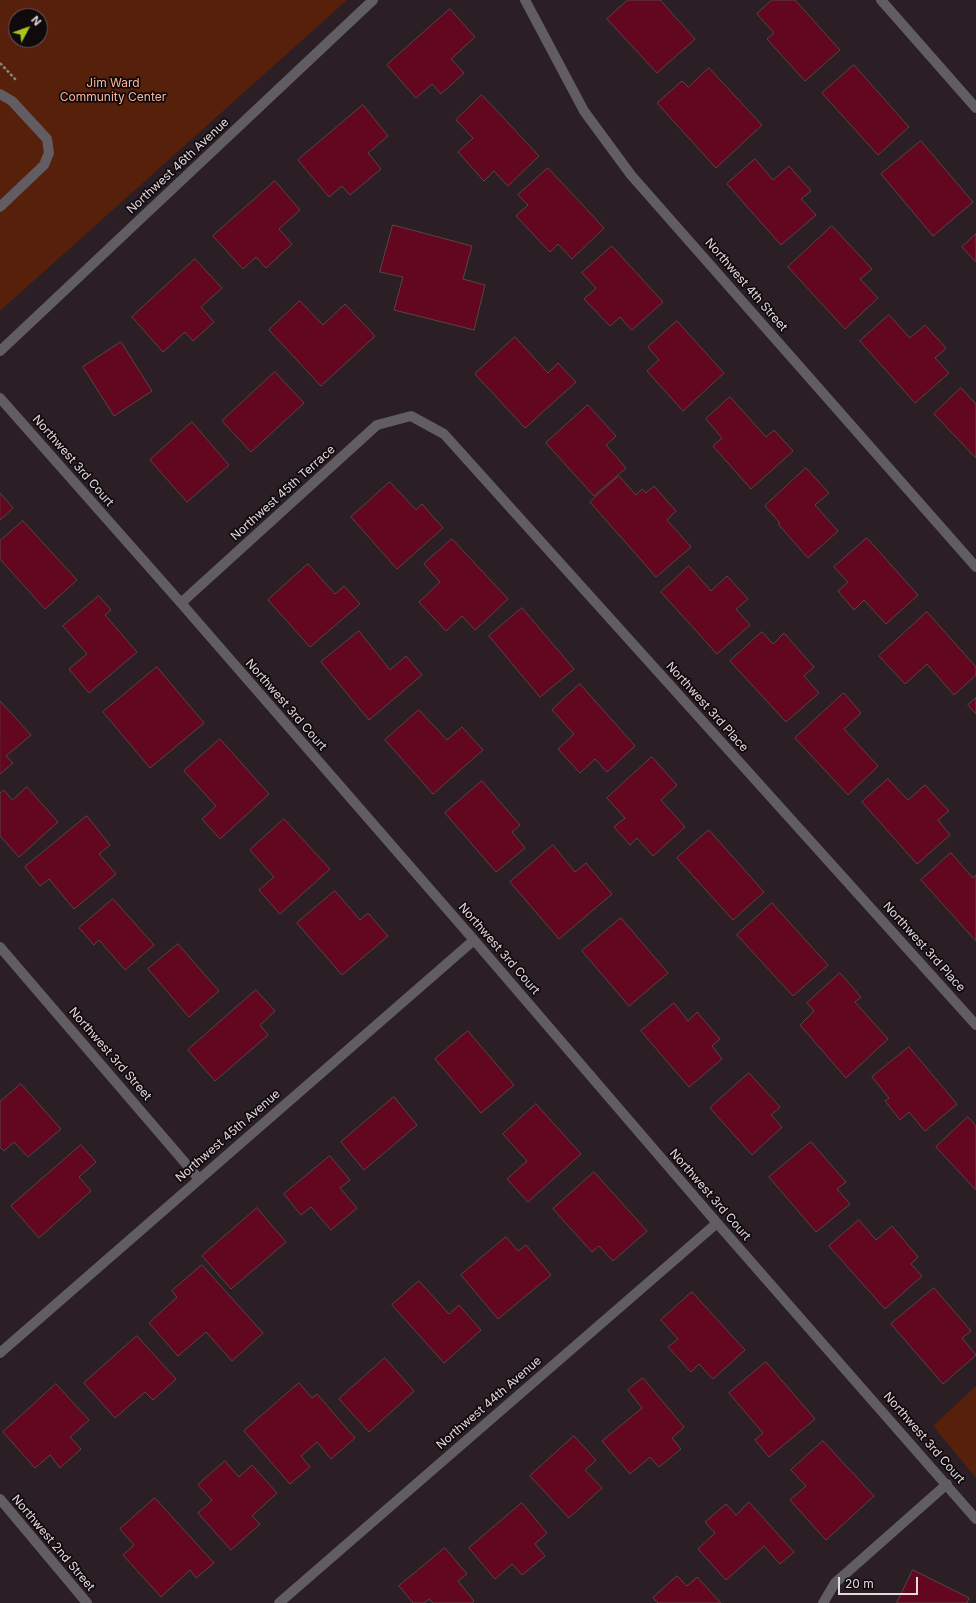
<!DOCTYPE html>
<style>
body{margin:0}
#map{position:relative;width:976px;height:1603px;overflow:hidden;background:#2b1f25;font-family:Inter,sans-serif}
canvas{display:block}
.north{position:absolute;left:8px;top:8px;width:40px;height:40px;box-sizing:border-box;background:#100a0d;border:1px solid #645d61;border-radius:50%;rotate:49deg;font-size:11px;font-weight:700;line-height:16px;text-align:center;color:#e3dade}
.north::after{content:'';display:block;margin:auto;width:14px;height:18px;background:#a9c719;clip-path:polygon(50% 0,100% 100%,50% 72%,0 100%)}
.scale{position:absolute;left:838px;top:1577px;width:80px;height:18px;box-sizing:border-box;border:2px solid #e3dade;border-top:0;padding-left:5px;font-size:12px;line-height:14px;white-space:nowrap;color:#e3dade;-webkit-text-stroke:3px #100a0d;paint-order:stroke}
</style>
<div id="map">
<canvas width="976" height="1603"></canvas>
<div class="north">N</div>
<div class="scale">20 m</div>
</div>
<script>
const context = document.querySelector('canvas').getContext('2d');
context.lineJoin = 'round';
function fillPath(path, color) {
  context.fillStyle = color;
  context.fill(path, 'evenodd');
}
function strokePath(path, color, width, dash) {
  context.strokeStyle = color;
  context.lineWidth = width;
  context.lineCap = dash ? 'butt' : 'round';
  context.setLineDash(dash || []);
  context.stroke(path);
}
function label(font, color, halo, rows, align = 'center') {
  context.font = font + ' Inter,sans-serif';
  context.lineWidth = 3.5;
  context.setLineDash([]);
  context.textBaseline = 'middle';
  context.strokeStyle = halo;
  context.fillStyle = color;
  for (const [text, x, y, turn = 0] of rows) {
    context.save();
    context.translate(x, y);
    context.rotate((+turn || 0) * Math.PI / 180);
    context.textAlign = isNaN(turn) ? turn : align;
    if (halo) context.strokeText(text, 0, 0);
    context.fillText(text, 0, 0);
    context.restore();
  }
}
const green = new Path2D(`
 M0 0H347L0 311ZM16 16H40V40H16Z
 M976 1386V1478L933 1426Z`);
const building = new Path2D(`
 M628 0H660L695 39 657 73 607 19Z
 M772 0H795L840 50 805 81 767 39 774 33 757 14Z
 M450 9 475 37 451 59 464 73 441 94 432 84 416 98 387 65Z
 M854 65 909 127 878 155 822 93Z
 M709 68 762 125 716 168 657 103 682 81 688 87Z
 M482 95 539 156 508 186 494 171 484 181 458 152 473 138 456 120Z
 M363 105 388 136 368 153 381 169 350 195 342 186 329 197 298 160Z
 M921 141 973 202 933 236 881 174Z
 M755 159 773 180 789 166 811 191 801 199 816 215 781 245 727 184Z
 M548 168 604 228 572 259 558 244 550 252 516 216 528 205 518 195Z
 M275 181 300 210 279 229 292 244 266 268 256 257 243 269 213 236Z
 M393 225 472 246 463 279 485 285 474 330 394 310 403 277 380 272Z
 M832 226 872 269 860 279 878 298 845 329 788 267Z
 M976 234V262L962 247Z
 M612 246 663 302 632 330 620 317 610 326 584 299 596 288 582 273Z
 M195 259 222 288 201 307 214 322 193 341 185 332 163 352 132 317Z
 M300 301 323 325 345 304 375 336 321 386 269 330Z
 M889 315 910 338 925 325 946 348 935 358 949 373 915 403 860 341Z
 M677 321 724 373 683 411 647 371 659 360 648 347Z
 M515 337 548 373 558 363 576 382 525 428 475 374Z
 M121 342 152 391 114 416 83 367Z
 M275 372 304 403 251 452 222 421Z
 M961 388 976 404V458L934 414Z
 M730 397 766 437 774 430 793 451 751 489 713 446 722 438 706 419Z
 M588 405 616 436 606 445 626 468 594 496 546 443Z
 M192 422 229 465 187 502 150 460Z
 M806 468 829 493 815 505 838 531 808 558 778 524 780 523 765 506Z
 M619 476 636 495 642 489 646 493 654 486 676 511 667 520 691 547 656 577 590 502Z
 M390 482 416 510 422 504 443 528 397 569 351 517Z
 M0 493 13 508 0 520Z
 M23 521 77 580 45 609 0 559V541Z
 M867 538 918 595 886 624 864 600 854 610 838 591 848 582 834 567Z
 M452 539 508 599 475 630 462 616 446 631 419 602 440 582 424 564Z
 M308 564 335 594 344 586 360 604 310 647 268 600Z
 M689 566 711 591 727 576 748 599 736 609 750 625 717 654 661 592Z
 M99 596 111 610 105 615 137 652 89 693 69 669 87 654 63 626Z
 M522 608 574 669 540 697 489 636Z
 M927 612 976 667V675L954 695 927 664 905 684 879 656Z
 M359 631 390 670 406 656 422 675 369 720 321 662Z
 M762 632 773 644 784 633 814 667 804 676 819 693 786 722 730 661Z
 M157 667 204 723 150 768 103 712Z
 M580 684 635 746 607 772 595 759 580 773 558 749 574 734 552 710Z
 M844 693 861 713 844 729 878 766 848 795 795 738Z
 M976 698V714L968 705Z
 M0 701 31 735 6 756 13 763 0 774Z
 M419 710 447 740 462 727 483 750 433 794 385 740Z
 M220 739 269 794 220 839 202 819 216 806 184 771Z
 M652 757 677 785 661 800 685 827 653 856 637 838 630 845 614 827 625 818 607 798Z
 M888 779 908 800 925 785 949 811 938 820 950 835 917 864 862 802Z
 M482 781 520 825 512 832 525 848 496 872 445 813Z
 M27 787 58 822 19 857 0 836V793L4 790 12 800Z
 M87 816 110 845 99 854 116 874 74 909 49 879 40 886 25 867Z
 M284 819 330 869 280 914 259 890 274 877 250 850Z
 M709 830 764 892 733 920 677 858Z
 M553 845 575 872 586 863 612 894 559 939 510 882Z
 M951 853 973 878 976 875V941L921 880Z
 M335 891 360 920 368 913 388 936 342 975 297 923Z
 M113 899 154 945 125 970 99 940 94 945 79 928Z
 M772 903 828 965 793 996 737 935Z
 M621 918 668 973 629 1006 582 951Z
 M178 944 219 991 189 1017 148 969Z
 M840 973 861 997 855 1002 888 1039 846 1078 800 1025 814 1011 807 1003Z
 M256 990 275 1011 260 1025 268 1035 215 1081 188 1050Z
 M674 1003 688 1021 697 1012 720 1039 712 1046 722 1059 689 1087 641 1031Z
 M468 1031 514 1085 481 1113 435 1059Z
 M909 1047 957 1104 925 1131 909 1112 900 1120 885 1101 889 1098 872 1077Z
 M749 1073 780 1107 771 1115 782 1127 752 1155 710 1108Z
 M21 1084 61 1129 28 1157 14 1142 4 1151 0 1147V1102Z
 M394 1097 417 1125 364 1170 341 1142Z
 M536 1104 581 1154 528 1202 507 1179 527 1161 503 1134Z
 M968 1117 976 1126V1190L936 1147Z
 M811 1142 846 1182 837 1189 850 1204 816 1232 769 1177Z
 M81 1145 96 1162 79 1177 91 1191 39 1238 11 1206Z
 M330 1156 350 1180 340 1188 357 1208 331 1230 311 1207 301 1215 284 1194Z
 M594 1172 647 1231 613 1261 599 1246 592 1252 553 1209Z
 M257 1208 286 1242 231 1289 202 1256Z
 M859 1220 876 1240 892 1226 918 1257 911 1264 922 1276 885 1309 829 1246Z
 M506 1237 518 1251 526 1245 551 1275 498 1319 461 1275Z
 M202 1265 263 1333 232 1361 206 1332 178 1356 149 1323 177 1297 172 1291Z
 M419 1281 449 1314 459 1305 481 1330 444 1363 392 1305Z
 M934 1288 971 1331 962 1338 976 1355 943 1384 891 1324Z
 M692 1292 745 1350 713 1379 699 1364 691 1372 668 1347 678 1339 661 1320Z
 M137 1336 176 1379 153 1400 145 1392 115 1418 84 1383Z
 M385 1358 414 1391 369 1432 339 1399Z
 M766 1362 815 1419 769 1457 755 1440 763 1433 729 1393Z
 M643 1378 684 1427 672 1438 681 1449 659 1467 650 1457 630 1474 602 1441 642 1408 628 1390Z
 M299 1383 312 1398 317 1394 355 1438 331 1459 317 1442 301 1456 310 1467 290 1484 244 1431Z
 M56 1384 89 1420 70 1437 81 1449 60 1468 50 1455 35 1468 3 1432Z
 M574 1436 596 1460 585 1470 602 1488 569 1518 530 1476Z
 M823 1441 874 1496 826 1540 790 1500 806 1486 791 1470Z
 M225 1461 239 1477 252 1465 277 1493 252 1516 260 1524 231 1550 198 1513 212 1500 198 1485Z
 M155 1498 214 1563 196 1578 190 1570 161 1597 123 1555 134 1545 120 1529Z
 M749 1502 794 1552 780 1564 764 1546 726 1580 698 1549 715 1533 705 1522 726 1504 736 1515Z
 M522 1503 547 1533 535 1544 545 1556 522 1575 512 1564 495 1579 469 1548Z
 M445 1548 467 1574 458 1581 474 1601 472 1603H433L429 1599 424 1603H413L399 1586Z
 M913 1570 969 1598 967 1603H897Z
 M677 1576 687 1586 697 1577 721 1603H658L653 1598Z`);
const path = new Path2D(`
 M0 63 16 80`);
const minor = new Path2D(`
 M525 0 584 111 631 175 976 567
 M881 0 976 108
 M0 94 12 101 47 139 49 153 44 165 0 207
 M0 351 373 0
 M0 398 181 603 474 940 717 1223 976 1519
 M181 603 377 425 411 416 444 434 976 1025
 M0 947 199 1179
 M0 1353 474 940
 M0 1499 87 1603
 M279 1603 717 1223
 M823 1603 835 1583 947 1484`);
const parkNames = [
 ["Jim Ward",113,83],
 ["Community Center",113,97]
];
const streetNames = [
 ["Northwest 46th Avenue",178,166,-43],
 ["Northwest 4th Street",746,285,49],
 ["Northwest 3rd Court",73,461,49],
 ["Northwest 45th Terrace",283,493,-42],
 ["Northwest 3rd Court",286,705,49],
 ["Northwest 3rd Place",707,707,48],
 ["Northwest 3rd Place",924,947,48],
 ["Northwest 3rd Court",499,949,49],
 ["Northwest 3rd Street",110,1054,49],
 ["Northwest 45th Avenue",228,1136,-41],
 ["Northwest 3rd Court",710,1195,49],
 ["Northwest 44th Avenue",489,1403,-41],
 ["Northwest 3rd Court",924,1438,49],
 ["Northwest 2nd Street",53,1543,50]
];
fillPath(green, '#56200a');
fillPath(building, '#63061f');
strokePath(building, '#554646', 1);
strokePath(path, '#8d8287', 2.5, [3, 2]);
strokePath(minor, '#615d62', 10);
label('12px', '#fbb49a', '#100a0d', parkNames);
label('12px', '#e3dade', '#100a0d', streetNames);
</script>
